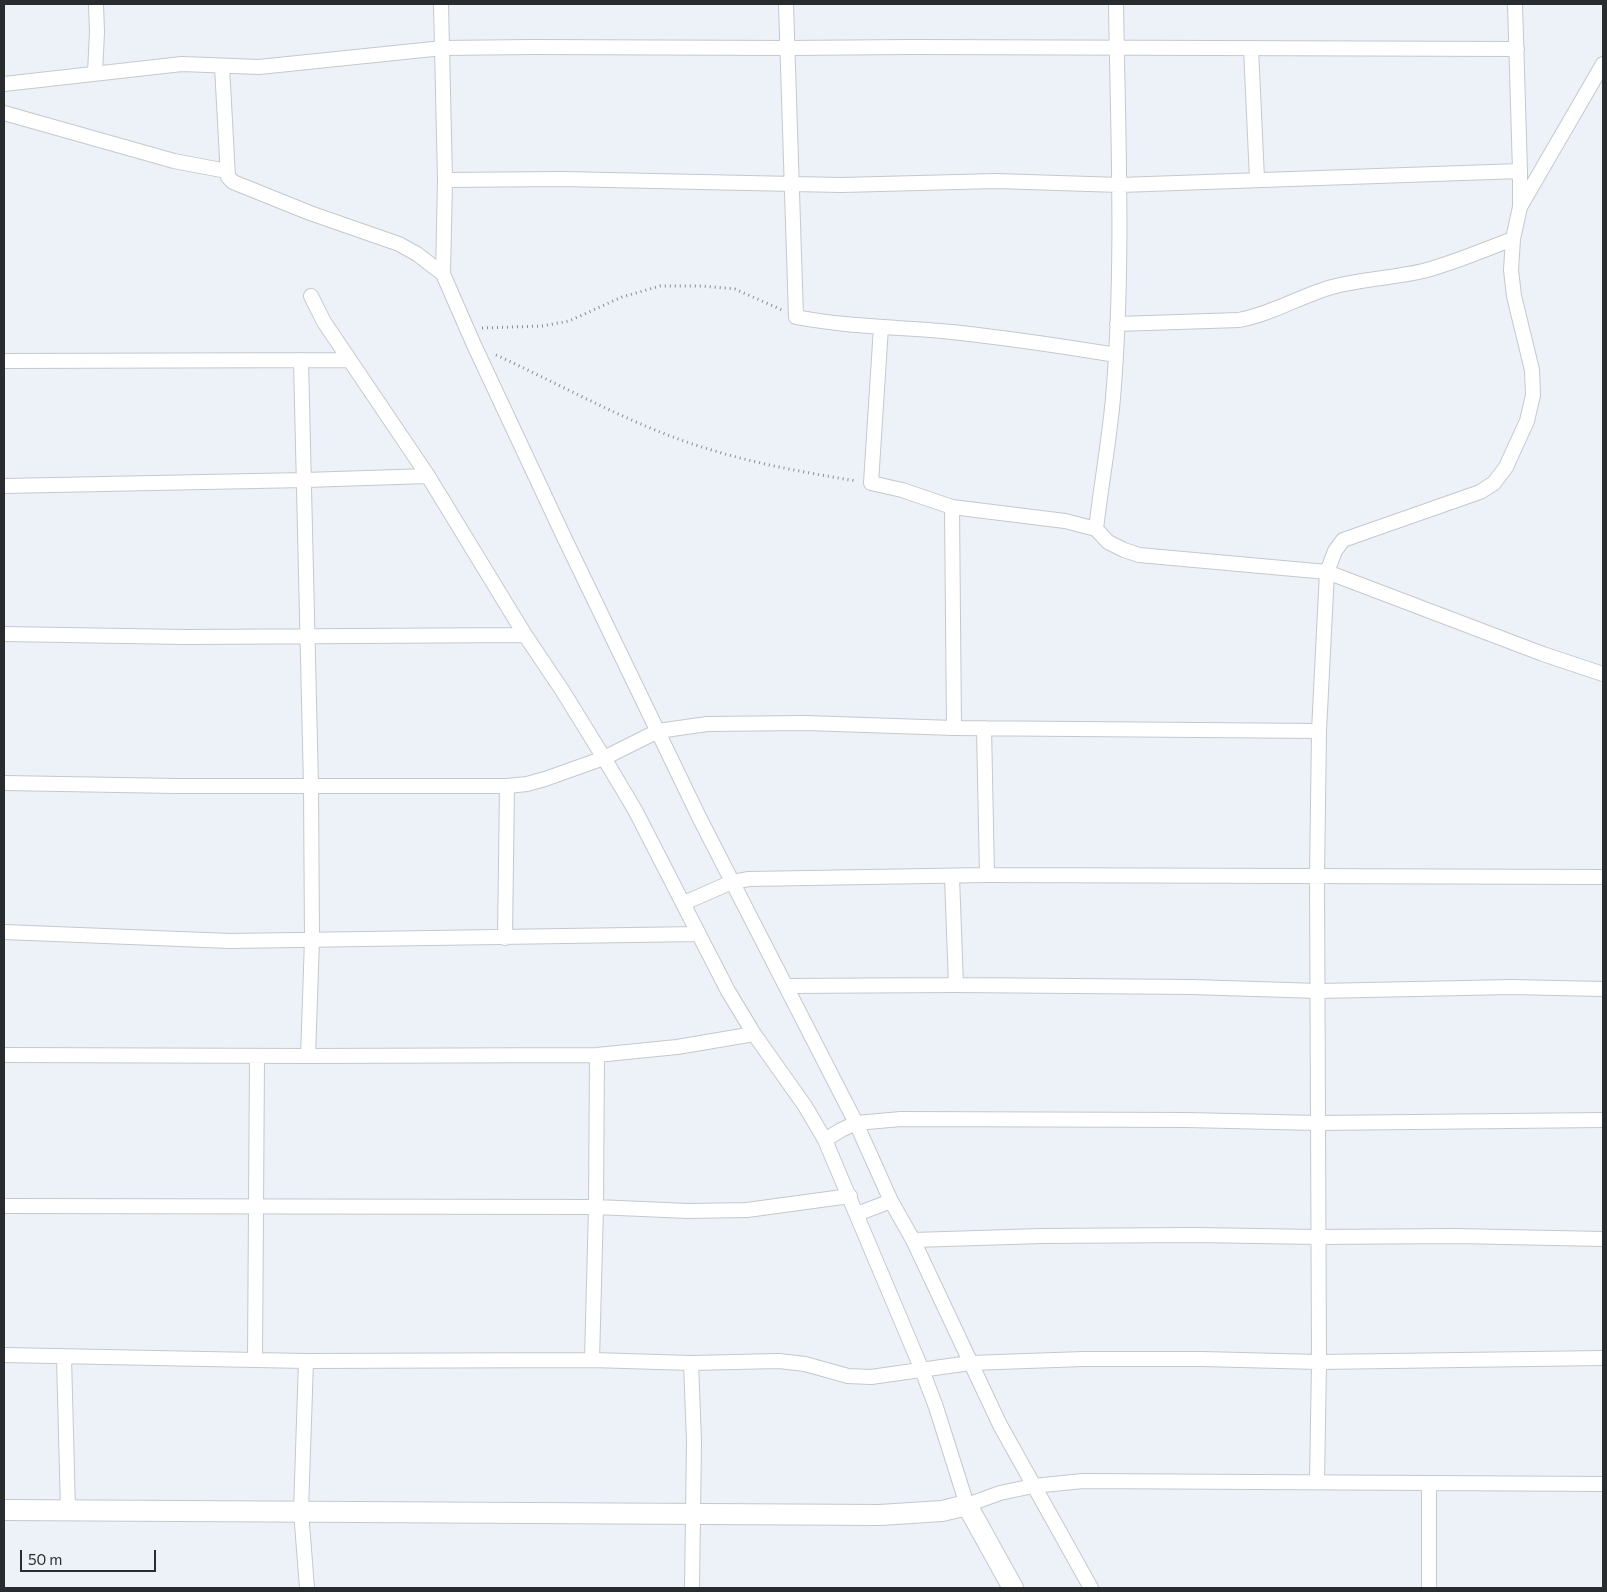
<!DOCTYPE html>
<style>
body{margin:0}
#map{position:relative;width:1607px;height:1592px;overflow:hidden;background:#ecf2f7;font-family:Commissioner,sans-serif}
canvas{display:block}
.frame{position:absolute;inset:0;border:5px solid #292c2e;pointer-events:none}
.scale{position:absolute;left:20px;top:1550px;width:136px;height:22px;box-sizing:border-box;border:2px solid #292c2e;border-top:0;padding-left:6px;font-size:15px;line-height:18px;white-space:nowrap;color:#292c2e;-webkit-text-stroke:4px #ecf2f7;paint-order:stroke}
</style>
<div id="map">
<canvas width="1607" height="1592"></canvas>
<div class="frame"></div>
<div class="scale">50 m</div>
</div>
<script>
const context = document.querySelector('canvas').getContext('2d');
context.lineJoin = 'round';
function strokePath(path, color, width, dash) {
  context.strokeStyle = color;
  context.lineWidth = width;
  context.lineCap = dash ? 'butt' : 'round';
  context.setLineDash(dash || []);
  context.stroke(path);
}
const path = new Path2D(`
 M482 328 542 326 569 321 622 297 660 286H703L735 289 782 310
 M496 355C568 388 638 429 715 451 761 465 809 473 856 481`);
const street = new Path2D(`
 M441 4 445 180 443 274 474 345 563 535 700 819 856 1123 891 1201 913 1240 1000 1425 1091 1588
 M786 4 796 317C847 327 900 327 952 332 1007 338 1061 346 1116 355
 M1251 48 1257 179
 M222 66 228 177 233 182 310 213 399 244 417 254 443 274
 M95 73 97 32 96 4
 M4 84 182 64 259 67 443 48 532 47 787 48 911 47 1517 49
 M4 113 174 161 227 171
 M445 180 562 179 841 185 996 181 1120 185 1520 171
 M1520 207 1603 64
 M311 296 324 322 428 476 525 635 562 690 604 758 635 810 728 991 754 1034 805 1106 825 1140 922 1370 936 1407 967 1505 1000 1493 1033 1486 1083 1481 1603 1484
 M1117 324 1239 320C1272 314 1300 296 1332 287 1362 279 1393 278 1423 271 1454 263 1483 250 1513 239
 M881 327 871 483 902 490 952 507 1065 521 1096 529 1108 542 1124 550 1139 555 1327 572 1543 654 1603 674
 M301 360 311 786 312 940 308 1056
 M4 361 348 360
 M4 486 305 480 428 476
 M952 507 954 728
 M1096 529C1101 486 1109 442 1113 398 1124 267 1118 135 1116 4
 M4 634 186 637 525 635
 M984 728 987 875
 M4 783 176 786H507L527 784 545 779 604 758 658 731 707 724 805 723 954 728 1319 731
 M952 877 956 985
 M684 903 732 882 749 879 987 875 1603 877
 M4 932 230 941 699 934
 M505 938 507 786
 M786 986 956 985 1192 987 1319 991 1511 987 1603 989
 M4 1055 308 1056 597 1055 677 1047 754 1034
 M825 1140 841 1130 856 1123 901 1119 1186 1120 1318 1123 1603 1120
 M4 1206 596 1207 688 1211 747 1210 850 1196
 M857 1214 891 1201
 M913 1240 1042 1236 1195 1235 1318 1237 1456 1236 1603 1239
 M4 1355 306 1361 592 1360 691 1363 779 1361 805 1364 848 1376 871 1377 970 1363 1084 1359H1202L1319 1362 1603 1358
 M64 1357 68 1510
 M255 1360 257 1056
 M592 1360 596 1207 597 1055
 M306 1361 301 1511 307 1588
 M691 1363 694 1441 692 1588
 M1317 1482 1319 1362 1317 877 1319 731 1327 572 1335 551 1343 540 1480 492 1494 483 1506 467 1527 421 1533 395 1532 370 1514 296 1511 270 1513 239 1520 207V171L1515 4
 M1429 1588V1484`);
const secondary = new Path2D(`
 M4 1510 880 1515 942 1511 967 1505 1013 1588`);
strokePath(street, '#c4c9ce', 16);
strokePath(secondary, '#c4c9ce', 22);
strokePath(path, '#898e91', 3, [1, 4]);
strokePath(street, '#fff', 14);
strokePath(secondary, '#fff', 20);
</script>
